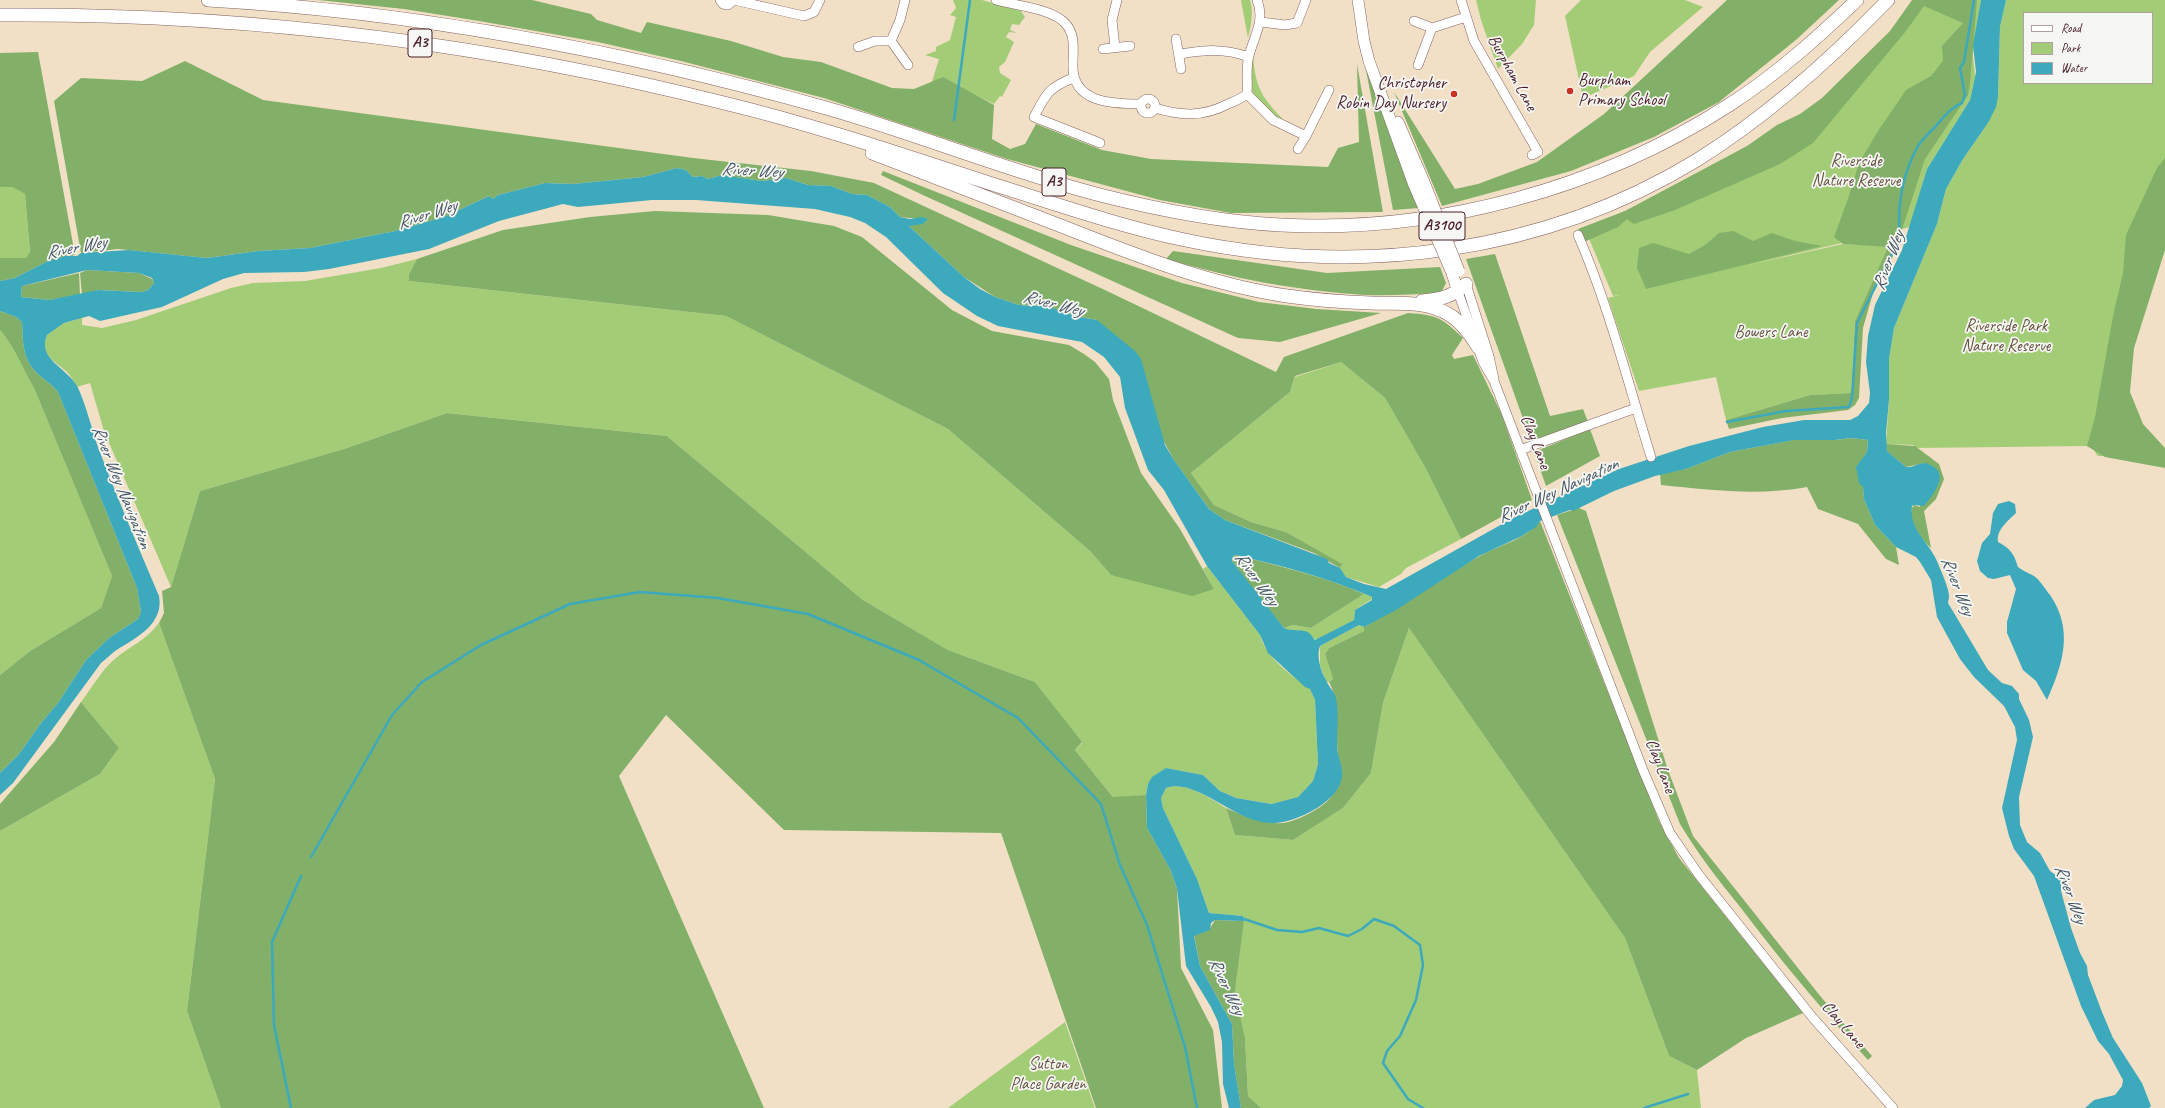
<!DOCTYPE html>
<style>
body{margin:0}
#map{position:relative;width:2165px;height:1108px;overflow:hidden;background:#f2e0c6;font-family:Caveat,sans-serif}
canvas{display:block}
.legend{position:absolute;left:2023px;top:12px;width:130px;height:72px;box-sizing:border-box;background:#f6f6f2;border:1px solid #b1a0a2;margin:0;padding:5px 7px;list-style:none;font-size:12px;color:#4a1f2b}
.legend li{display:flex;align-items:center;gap:8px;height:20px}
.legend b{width:20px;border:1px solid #b1a0a2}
</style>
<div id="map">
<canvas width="2165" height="1108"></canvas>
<ul class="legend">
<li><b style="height:5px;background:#fff"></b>Road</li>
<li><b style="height:11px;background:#a3cc77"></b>Park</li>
<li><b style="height:11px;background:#3da9bd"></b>Water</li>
</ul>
</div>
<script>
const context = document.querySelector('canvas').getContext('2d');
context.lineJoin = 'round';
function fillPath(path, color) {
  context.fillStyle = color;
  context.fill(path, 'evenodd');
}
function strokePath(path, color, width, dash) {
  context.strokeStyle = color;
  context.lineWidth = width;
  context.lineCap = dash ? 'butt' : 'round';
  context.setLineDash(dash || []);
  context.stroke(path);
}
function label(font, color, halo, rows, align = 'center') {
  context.font = font + ' Caveat,sans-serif';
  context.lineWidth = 3.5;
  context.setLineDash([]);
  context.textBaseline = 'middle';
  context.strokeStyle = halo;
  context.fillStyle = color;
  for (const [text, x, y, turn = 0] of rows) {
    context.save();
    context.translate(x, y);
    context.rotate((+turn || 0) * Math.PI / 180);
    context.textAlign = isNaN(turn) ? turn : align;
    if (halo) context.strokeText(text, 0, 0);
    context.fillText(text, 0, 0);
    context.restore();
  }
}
const green = new Path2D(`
 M953 0H982L1021 11 1025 17 1019 25 1012 24 1010 30 1017 33 1009 32 1006 37 1014 42 1005 62 999 67 1000 73 1011 80 1002 97 1000 96 994 104 961 88 931 85 939 59 925 55 936 51V47L950 40 956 17 950 15 956 8Z
 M1241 0H1250C1254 13 1251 25 1248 38Z
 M1476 0H1536L1534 25 1522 44 1498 69 1481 20Z
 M1581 0H1685L1703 7 1650 52 1634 76 1583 98 1565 16Z
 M1924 0H1981L1973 55 1975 76 1970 100 1927 169 1910 227 1744 266 1843 244 1889 246 1855 321 1851 393 1810 395 1726 420 1716 377 1639 391 1608 298 1619 295 1613 296 1585 229 1779 142Z
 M2006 0H2165V162L2104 456H2098L2092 448 2087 446 1915 448 1914 445 1886 444 1889 400V359L1894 328 1937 224 1946 189 1963 159 1988 123 1998 97 2000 27ZM2024 13H2152V83H2024Z
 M1253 54C1255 86 1261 97 1283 119 1269 114 1251 98 1250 82 1249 73 1252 62 1253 54Z
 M13 186 25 194 30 253 26 258H0V187Z
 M417 259 409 274V281L726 316 948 429 1090 551 1111 575 1214 589 1203 569 1207 566 1260 635C1267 659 1291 675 1310 689 1312 691 1313 697 1315 700L1318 764 1313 781 1298 797 1273 804 1236 798 1220 791 1203 775 1166 768 1148 784 1146 795 1114 798 1075 750 1082 743 1035 682 948 650 863 600 667 436 447 413 347 448 200 491 171 587 104 431 90 383 77 387C74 381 70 375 66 371 54 361 39 354 47 335L64 323 82 318V325L102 328 136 320 231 288 253 283 305 281 381 268Z
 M0 330C15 347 22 368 34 388L112 576 101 608 30 651 0 675Z
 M1341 362 1385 398 1426 469 1461 539 1406 568 1401 574 1379 587 1346 577 1340 568 1341 564 1286 532 1251 522 1214 505 1191 473 1290 392 1295 377Z
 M1364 594 1372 597V599L1355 610 1354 620 1317 640 1299 630 1290 631 1284 628 1293 625 1311 628Z
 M159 623 215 779 187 1011 221 1108H0V831L100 774 119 748 81 702C92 688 102 669 116 658 133 644 144 642 159 623Z
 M1359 625 1364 627V631L1329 648 1325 654 1333 679 1329 682H1326L1320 665V646Z
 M1409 628 1625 938 1669 1056 1697 1070 1701 1108H1261L1248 1096 1245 1038 1235 991 1244 918 1243 916 1209 913 1197 879 1163 808 1161 798 1166 788C1186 781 1209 798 1226 808L1235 835 1293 840 1343 808 1371 773 1383 703Z
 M1065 1022 1095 1108H948Z`);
const forest = new Path2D(`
 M318 0H532L591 14 597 20 641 33 647 22 731 41 783 57 821 62 892 88 914 89 943 77 994 105 992 139 1010 149 1025 144 1036 124 1102 150 1151 159 1328 167 1338 148 1359 142 1357 64 1383 212 1231 213 1160 200 1007 159 824 98 681 61 598 42 479 21 404 9Z
 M1727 0H1839L1797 39 1719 102 1654 137 1571 171 1442 206 1394 92 1455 189 1478 184 1537 162 1604 114Z
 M1912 0H1977L1970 83 1968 95 1925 159 1894 254 1873 293 1863 328 1859 398 1855 405 1848 410 1782 418 1729 429 1726 420 1810 395 1851 393 1855 321 1888 247 1843 244 1834 237 1849 196 1859 163 1878 131 1906 90 1931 76 1943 61 1942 46 1963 23 1924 6 1906 31 1813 143 1780 164 1675 210 1634 224 1627 219 1618 227 1584 242 1578 229 1625 211 1747 146 1777 125 1800 114 1822 98 1890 31Z
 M38 52 75 255 46 262 15 278 0 281V258H26L30 252 25 194 13 187H0V53Z
 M185 61 263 100 693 158 811 171 874 183 1107 291 1276 372 1284 357 1408 313C1438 315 1442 318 1463 338L1452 355 1454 359 1473 355 1502 415 1532 500 1461 539 1426 469 1385 398 1341 362 1295 376 1290 392 1191 473 1214 505 1251 522 1286 532 1342 564 1340 568 1314 553 1225 520 1209 509 1174 460 1097 320 1075 316 1042 304 1034 306 1019 305 995 297 964 277 908 225 920 219 900 217 890 207 867 195 852 194 831 186 808 185 786 178 762 181 722 175 708 179 702 176 693 177 686 170 677 168 643 177 573 184 545 183 498 195 493 199 489 196 444 217 395 231 310 248 258 251 207 258 118 249 81 253 54 101 81 78 142 81Z
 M1365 65 1419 208 1393 210Z
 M2165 158V250L2134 348 2130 392 2143 424 2165 448V468L2105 457 2087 446 2095 417 2113 316 2123 273 2126 235 2157 168Z
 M883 171 1071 245 1182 283 1259 302 1316 309 1381 313 1280 342 1238 338 925 196 881 175Z
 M655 211 768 215 834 226 862 237 952 310 992 331 1069 345 1084 354 1095 362 1109 379 1113 400 1141 473 1180 529 1214 589 1192 596 1111 575 1090 551 948 429 726 316 409 281V274L417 259 503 230 590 217Z
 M1733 231 1753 241 1772 233 1795 241 1822 246 1646 289 1637 268 1639 248 1653 243 1689 254 1705 245 1719 233Z
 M1173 251 1327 273 1440 267 1446 283 1441 293C1416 294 1390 296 1365 295 1297 291 1231 278 1166 259Z
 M1495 254 1550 416 1583 409 1588 422 1531 441 1466 259Z
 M87 270 139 273 152 279 154 283 148 290 142 292 98 290 82 295 80 273Z
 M79 273 80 295 49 300 21 297 22 286Z
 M0 311 16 317 22 322C23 341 22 359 37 373 44 380 52 384 58 392L137 588 141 612 138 619 109 638 86 660 58 703 41 723 19 754 0 773V675L30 651 101 608 112 576 34 388C22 368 15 347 0 330Z
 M447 413 667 436 863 600 948 650 1035 682 1082 742 1075 750 1113 797 1146 795 1147 828 1171 871 1177 889 1181 968 1213 1030 1222 1108H1096L1001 833 784 830 666 715 619 776 764 1108H221L187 1011 215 779 159 623 164 613 162 591 171 587 200 491 347 448Z
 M1590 429 1600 456 1546 486 1534 452Z
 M1851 438 1868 440 1867 452 1857 467 1863 487 1864 499 1875 525 1896 547 1899 565 1886 559 1858 524 1818 509 1807 487C1759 496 1710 490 1661 485L1660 474 1686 469 1730 452 1793 440H1835Z
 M1886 444 1915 446 1939 464 1944 479 1936 499 1924 511 1931 548C1922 540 1904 517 1914 505L1920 507 1925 463 1906 467 1887 451Z
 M1579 508 1586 511 1668 770 1693 836 1821 997 1872 1056 1868 1060C1823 1011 1781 961 1741 908 1719 881 1698 854 1680 824L1557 515Z
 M1540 521 1659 821 1679 858 1803 1013 1746 1038 1697 1070 1669 1056 1625 938 1409 628 1383 703 1371 773 1343 808 1293 840 1235 835 1226 808C1241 815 1265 825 1282 823 1296 822 1323 808 1331 797 1336 790 1339 779 1342 771 1331 742 1344 710 1329 682L1333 679 1325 654 1329 648 1364 631V627C1404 605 1440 577 1480 556 1499 545 1527 539 1540 521Z
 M1236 555C1279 566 1323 576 1364 594L1311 628 1293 625 1284 628 1259 597 1270 590 1268 587 1257 595 1232 561 1233 556Z
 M81 702 119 748 100 774 0 831V804L54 742Z
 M1215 920 1244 921 1235 991 1245 1038 1248 1096 1261 1108H1241L1234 1063 1232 1024 1200 966 1194 935 1209 930Z`);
const water = new Path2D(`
 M1981 0H2006L2000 27 1998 97 1996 107 1988 123 1963 159 1946 189 1937 224 1894 328 1889 359V400L1886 433 1887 451 1906 467C1913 468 1918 463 1925 463 1927 463 1932 466 1934 467 1949 477 1931 497 1924 506L1914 505 1912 506C1909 529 1927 540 1936 559 1939 566 1950 590 1949 597 1949 599 1948 601 1948 603L1988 670 2002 683 2012 686 2019 694V699L2029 720 2033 737 2019 797 2020 825 2027 842 2040 853 2050 871 2061 879V891L2071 928 2080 953 2087 966 2088 975 2102 1012 2113 1038 2142 1083 2151 1106 2149 1108H2085L2094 1100 2115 1095 2122 1086 2123 1080 2109 1054 2098 1041 2081 1006 2034 876 2014 849 2009 836 2002 808 2017 740 2015 727 2004 706 1974 677 1960 659 1937 617 1931 580 1920 562 1916 557 1896 547 1875 525 1864 499 1863 487 1859 483 1856 467 1867 452 1868 440 1851 438 1835 440H1794L1730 452 1686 469 1655 476 1614 491 1573 511 1570 510 1540 521 1536 527 1522 536 1479 556 1396 610 1364 627 1359 625 1320 646C1316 656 1321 672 1326 680 1328 686 1334 691 1336 698 1339 713 1337 729 1337 744 1337 756 1341 761 1342 771 1345 800 1296 823 1273 823 1237 825 1197 777 1166 788L1161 798 1163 808 1197 879 1209 913 1243 916 1244 921 1215 920 1211 923 1210 930 1194 936 1200 966 1232 1024 1234 1063 1241 1108H1229L1223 1084 1222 1042 1218 1022 1211 1007 1186 966 1177 889 1171 871 1147 828 1146 795 1148 784 1152 777 1166 768 1203 775 1220 791 1236 798 1272 804 1298 797 1313 781 1318 764 1315 700 1310 689 1305 687 1268 653 1260 635 1207 566 1164 490 1148 470 1125 408 1120 377 1104 357 1082 342 998 326 977 316 943 293 886 237 865 223 850 217 815 209 696 200H652L578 207 563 204 499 221 429 249 329 269 304 272 244 273 223 279 162 307 100 321 89 316 64 323 47 335C37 359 66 367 77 386 86 403 93 435 101 455 119 502 139 549 159 596 164 623 138 637 118 649 112 653 106 659 101 663L13 783 0 795V773L19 754 41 723 58 703 86 660 109 638 138 619 141 612 137 588 58 392C52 384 44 380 37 373 22 359 23 341 22 322L16 317 0 311V281L15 278 46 262 65 256H77L81 253 129 250 207 258 258 251 310 248 395 231 444 217 489 196 493 199 498 195 545 183 573 184 643 177 677 168 686 170 693 177 702 176 708 179 722 175 762 181 786 178 808 185 831 186 852 194 867 195 890 207 900 217 910 219 922 217 928 219 923 224 909 226 964 277 980 289 995 297 1019 305 1034 306 1042 304 1075 316 1097 320 1135 351 1141 359 1165 445 1174 460 1209 509 1225 520 1327 559 1329 563 1340 568 1346 577 1364 584 1386 589 1513 518 1619 469 1689 446 1763 427 1804 420H1850L1858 416 1869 403 1870 393 1866 362 1868 336 1875 305 1902 250 1927 169 1970 100 1976 72 1973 45ZM87 270 139 273 152 278 154 283 148 290 142 292 98 290 49 300 21 297 22 286ZM1236 555C1282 566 1329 578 1372 597V600L1355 610 1354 620 1315 640C1313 638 1311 634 1309 633 1302 628 1292 632 1284 628L1232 561 1233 556Z
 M2009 501 2015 504 2016 513C2008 521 1996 530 1998 542 2011 549 2014 554 2018 567 2023 571 2029 573 2034 576 2040 580 2045 589 2050 595 2074 630 2063 664 2047 700L2036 681 2023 670 2007 633V622L2016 589 2010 575 1994 579 1988 578 1980 571 1977 561 1982 543 1990 534 1993 513 1998 504Z`);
const stream = new Path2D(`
 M954 120 970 0
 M1727 422 1786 411 1849 407 1852 398 1857 323 1900 238C1897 207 1902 176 1917 148 1921 140 1929 133 1935 127 1944 117 1950 108 1962 103L1965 95 1960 68 1964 62 1974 0
 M311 857 392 715 422 682 481 645 570 604 640 592 718 598 808 614 919 660 1018 718 1101 804 1120 865 1147 925 1185 1047 1197 1108
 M1241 918 1277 930 1302 932 1319 928 1348 936 1362 929 1374 919 1394 926 1420 945 1423 965 1416 1000 1400 1036 1387 1051 1383 1063 1408 1099 1423 1108
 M291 1108 274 1025 272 942 301 876
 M1644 1108 1688 1094`);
const minor = new Path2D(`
 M720 0 723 4 728 5 734 0
 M734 0 804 16 814 12 820 0
 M996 0C1016 6 1051 8 1065 23 1076 35 1073 49 1073 64 1071 103 1112 104 1141 104
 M1257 0C1266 22 1252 39 1248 60 1246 73 1248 82 1247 94L1273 120 1306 136 1298 149
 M1461 0 1474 41 1538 152 1532 155
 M1414 21 1432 28
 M1261 22 1285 25 1297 23 1306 0
 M1176 39 1181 69
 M891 41 900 20 905 0
 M858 47 875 41H891L908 65
 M1115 47 1112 20 1117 0
 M1103 49 1130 46
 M1180 54C1207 50 1223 48 1249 57
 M1418 65 1432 28 1466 17
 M1073 78C1048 88 1046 94 1034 117L1100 143
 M1141 106a7 7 0 1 1 14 0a7 7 0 1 1-14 0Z
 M1155 108C1181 116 1203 117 1228 104 1235 101 1241 99 1247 94
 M1306 136 1329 90
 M1578 235C1609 306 1628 383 1651 457
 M1466 284 1489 356 1494 379
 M1458 292 1483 362 1494 381 1643 770 1670 833 1699 875 1813 1018 1893 1108
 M1520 450 1636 408`);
const major = new Path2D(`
 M1358 0 1364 41 1369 61 1414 185
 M1398 122 1424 182
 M1452 273 1458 292`);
const highway = new Path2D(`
 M208 0C416 12 624 51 826 108 918 134 1007 171 1100 195 1159 210 1220 222 1281 225 1436 233 1599 189 1729 105 1776 75 1817 38 1857 0
 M0 15C244 13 487 43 724 103 815 125 903 155 992 184 1056 204 1119 226 1185 240 1359 277 1543 254 1697 160 1768 116 1830 60 1888 0
 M872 153C938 178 1003 204 1069 229 1140 257 1212 285 1287 296 1315 300 1343 302 1371 303 1397 304 1425 300 1448 314 1461 321 1470 334 1478 347
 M1422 301C1441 299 1452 297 1466 284`);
const majorBridge = new Path2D(`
 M1424 182 1459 271
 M1414 185 1452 273`);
const markers = [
 [1570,91,4,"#c8321e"],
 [1454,94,4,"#c8321e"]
];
const shields = [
 [420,43,24],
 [1054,182,24],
 [1442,226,46]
];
const shieldNames = [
 ["A3",420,43],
 ["A3",1054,182],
 ["A3100",1442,226]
];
const streetNames = [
 ["Burpham Lane",1512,73,61],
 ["Clay Lane",1535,442,69],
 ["Clay Lane",1660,766,69],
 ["Clay Lane",1843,1025,49]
];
const poiNames = [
 ["Burpham",1578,81],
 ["Primary School",1578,101],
 ["Christopher",1446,84,"right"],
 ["Robin Day Nursery",1446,104,"right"]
];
const parkNames = [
 ["Riverside",1856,162],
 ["Nature Reserve",1856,182],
 ["Riverside Park",2006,327],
 ["Nature Reserve",2006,347],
 ["Bowers Lane",1771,333],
 ["Sutton",1048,1065],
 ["Place Garden",1048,1085]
];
const waterNames = [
 ["River Wey",752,171,3],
 ["River Wey",427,215,-18],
 ["River Wey",76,248,-11],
 ["River Wey",1889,261,-70],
 ["River Wey",1053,304,14],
 ["River Wey Navigation",121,487,68],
 ["River Wey Navigation",1558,491,-25],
 ["River Wey",1256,579,54],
 ["River Wey",1957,586,68],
 ["River Wey",2070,894,69],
 ["River Wey",1226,986,64]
];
fillPath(green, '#a3cc77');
fillPath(forest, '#82b068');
fillPath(water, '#3da9bd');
strokePath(stream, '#3da9bd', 2.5);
strokePath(minor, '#856361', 10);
strokePath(major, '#856361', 12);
strokePath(highway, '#856361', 14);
strokePath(minor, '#fff', 9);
strokePath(major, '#fff', 11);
strokePath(highway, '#fff', 13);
strokePath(majorBridge, '#856361', 12, []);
strokePath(majorBridge, '#fff', 11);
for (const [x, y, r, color] of markers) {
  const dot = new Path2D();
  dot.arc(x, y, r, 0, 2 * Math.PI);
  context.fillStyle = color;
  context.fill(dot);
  strokePath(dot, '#f6f6f2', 1.5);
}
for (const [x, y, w] of shields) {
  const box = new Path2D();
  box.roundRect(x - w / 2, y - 14, w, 28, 3);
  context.fillStyle = '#f6f6f2';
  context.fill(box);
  strokePath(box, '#4a1f2b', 1);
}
label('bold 16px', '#4a1f2b', null, shieldNames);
label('17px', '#4a1f2b', '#f6f6f2', streetNames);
label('17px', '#4a1f2b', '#f6f6f2', poiNames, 'left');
label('17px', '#655342', '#f6f6f2', parkNames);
label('italic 18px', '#455665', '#f6f6f2', waterNames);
</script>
